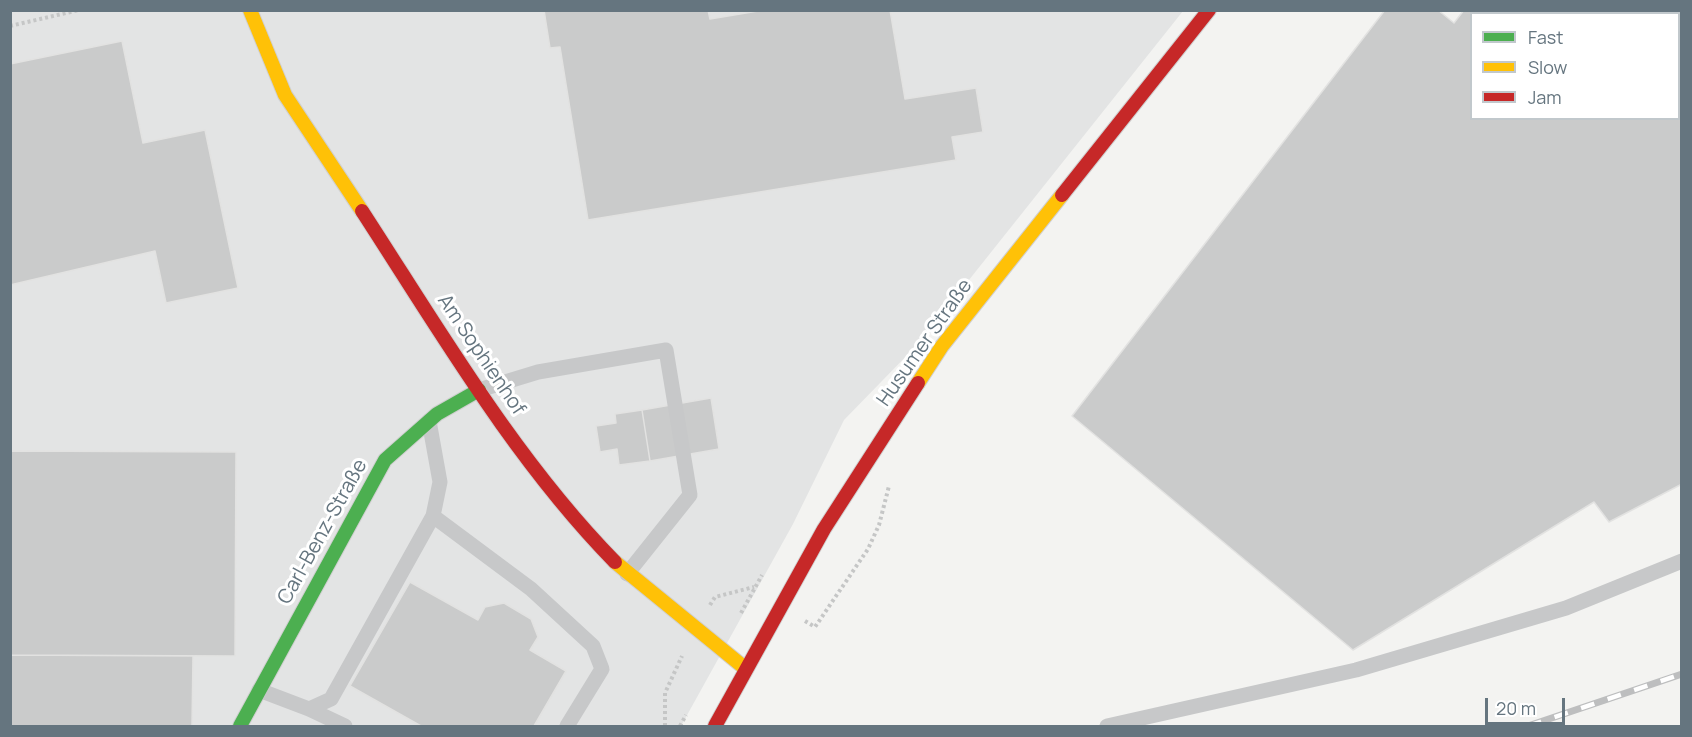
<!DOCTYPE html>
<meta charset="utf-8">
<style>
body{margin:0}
#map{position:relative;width:1692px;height:737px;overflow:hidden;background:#f3f3f1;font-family:Manrope,sans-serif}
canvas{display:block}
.frame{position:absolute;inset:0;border:12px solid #65757f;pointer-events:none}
.legend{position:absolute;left:1470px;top:12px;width:210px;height:108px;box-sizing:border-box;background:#fff;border:2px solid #c1c8cc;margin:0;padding:8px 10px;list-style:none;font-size:18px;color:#65757f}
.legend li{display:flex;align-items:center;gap:12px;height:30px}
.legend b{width:30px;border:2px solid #c1c8cc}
.scale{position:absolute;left:1485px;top:698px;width:80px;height:27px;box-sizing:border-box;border:3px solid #65757f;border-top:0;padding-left:8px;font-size:18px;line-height:21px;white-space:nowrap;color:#65757f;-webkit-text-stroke:4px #fff;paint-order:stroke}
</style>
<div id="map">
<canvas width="1692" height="737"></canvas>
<div class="frame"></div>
<ul class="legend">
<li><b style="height:8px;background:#4caf50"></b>Fast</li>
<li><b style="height:8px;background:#ffc107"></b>Slow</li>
<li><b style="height:8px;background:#c62828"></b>Jam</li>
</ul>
<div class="scale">20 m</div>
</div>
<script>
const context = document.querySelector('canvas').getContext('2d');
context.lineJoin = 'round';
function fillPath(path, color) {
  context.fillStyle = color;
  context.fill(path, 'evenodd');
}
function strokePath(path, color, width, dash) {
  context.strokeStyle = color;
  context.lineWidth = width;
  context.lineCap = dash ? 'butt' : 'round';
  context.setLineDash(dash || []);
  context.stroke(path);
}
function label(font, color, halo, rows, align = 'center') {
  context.font = font + ' Manrope,sans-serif';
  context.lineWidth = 6;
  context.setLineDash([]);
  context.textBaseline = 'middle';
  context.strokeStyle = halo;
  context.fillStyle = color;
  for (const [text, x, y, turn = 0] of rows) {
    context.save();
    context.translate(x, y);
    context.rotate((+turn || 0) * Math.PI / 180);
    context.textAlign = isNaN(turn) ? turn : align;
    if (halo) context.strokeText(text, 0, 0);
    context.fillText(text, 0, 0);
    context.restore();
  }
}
const built = new Path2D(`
 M10 11H1183L918 344 844 420 793 524 681 726H11Z`);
const building = new Path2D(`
 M544 10H708L710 19 764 10H890L905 99 976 88 983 132 952 137 956 160 588 220 560 47 550 48Z
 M1385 10H1438L1454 23 1464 10H1682V484L1609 522 1594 502 1353 650 1072 416ZM1472 14H1678V118H1472Z
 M122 41 143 143 205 130 238 288 166 303 155 251 10 285V64Z
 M711 398 719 449 650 461 642 410Z
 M642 410 650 461 619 465 617 449 600 452 596 426 616 423 615 414Z
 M10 451 236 452 235 656 10 655Z
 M410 582 478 620 485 607 504 603 531 619 538 637 530 650 566 671 534 726H421L350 686Z
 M10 655 193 656 192 726H10Z`);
const path = new Path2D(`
 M10 26 79 10
 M710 605 715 597 754 587
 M741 613 762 575
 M805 621 815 627 868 549 879 525 889 486
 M665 726V693L682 656
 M680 726 686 715`);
const lane = new Path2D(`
 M479 390 538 372 666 350 690 495 627 574
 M433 516 531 589 593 646 602 669 567 726
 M259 690 309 709 331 699 433 516 440 482 429 421
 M309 709 345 726
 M1107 726 1356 670 1566 608 1682 561`);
const fast = new Path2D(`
 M240 726 385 460 437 414 479 390`);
const slow = new Path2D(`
 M250 10 285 95 362 211
 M918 383 942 346 1062 195
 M615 562 746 669`);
const jam = new Path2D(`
 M1062 195 1209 10
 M362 211C440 331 515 460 615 562
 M715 726 824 529 918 383`);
const rail = new Path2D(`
 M1528 726 1682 674`);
const streetNames = [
 ["Husumer Straße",925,343,-55],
 ["Am Sophienhof",481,355,56],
 ["Carl-Benz-Straße",323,532,-61]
];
fillPath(built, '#e3e4e4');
fillPath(building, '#cacbcb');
strokePath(building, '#e2e2e1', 1.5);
strokePath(fast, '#d0d0d0', 16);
strokePath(slow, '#d0d0d0', 16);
strokePath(jam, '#d0d0d0', 16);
strokePath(path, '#c5c6c6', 4, [3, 3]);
strokePath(lane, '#c7c8c9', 15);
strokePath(fast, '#4caf50', 14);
strokePath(slow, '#ffc107', 14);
strokePath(jam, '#c62828', 14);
strokePath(rail, '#bdbebf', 7);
strokePath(rail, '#fff', 4.5, [14]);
label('20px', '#65757f', '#fff', streetNames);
</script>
